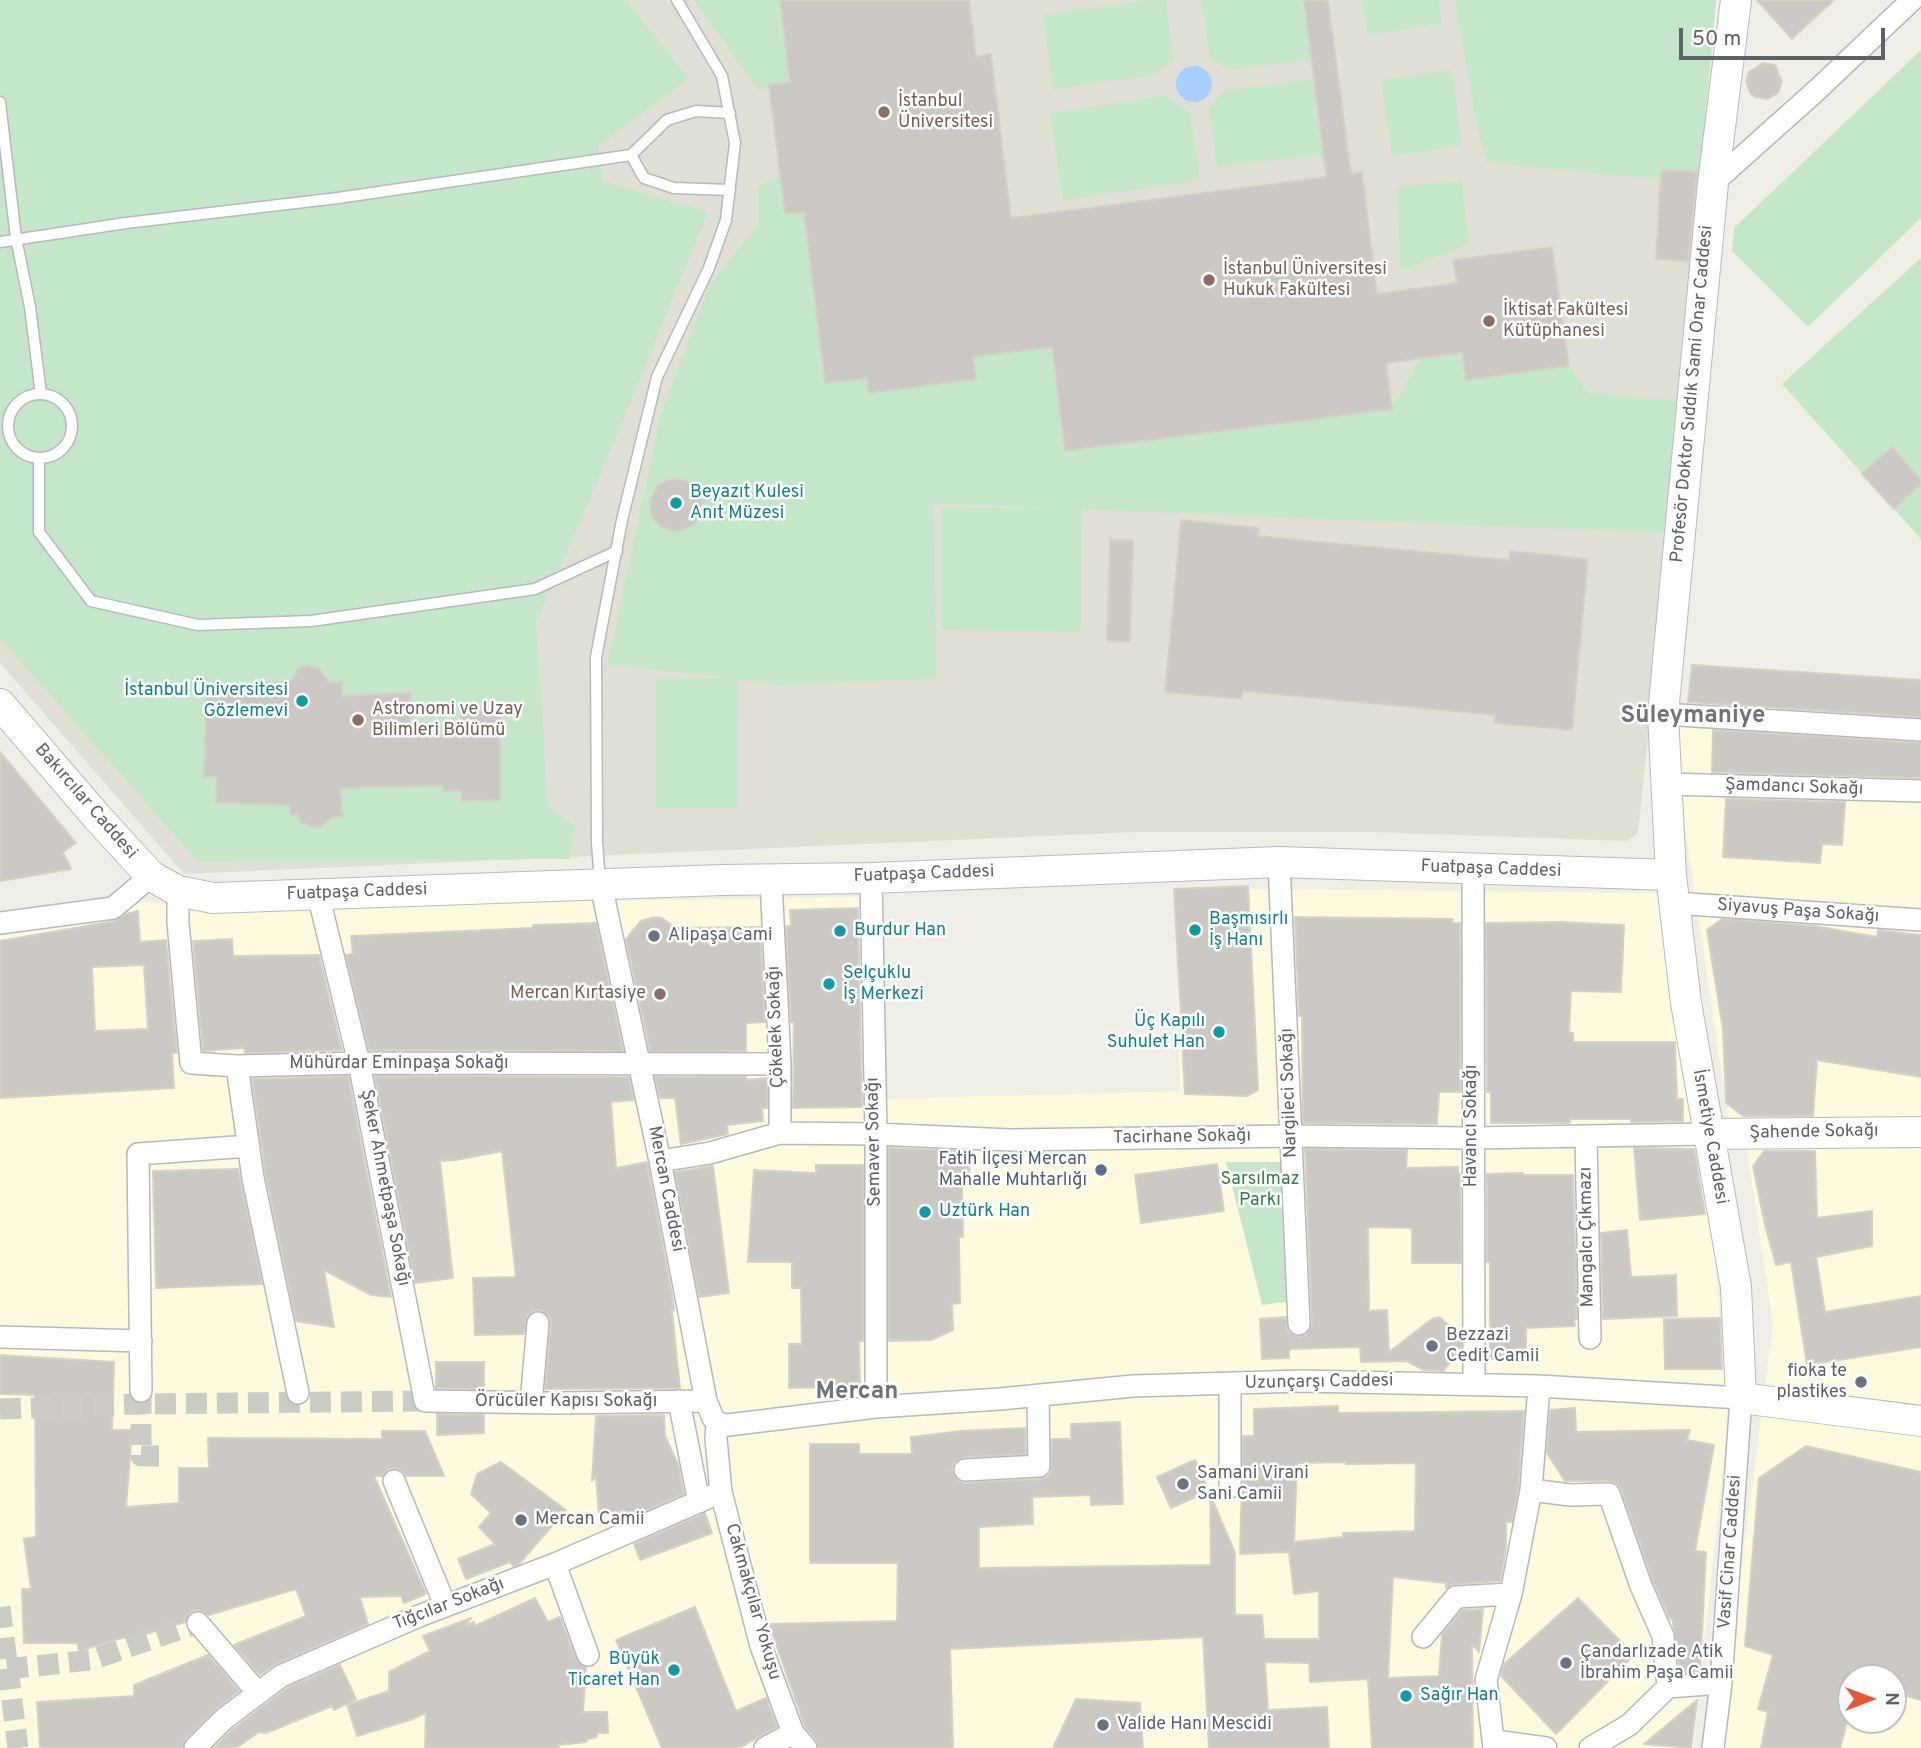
<!DOCTYPE html>
<meta charset="utf-8">
<style>
body{margin:0}
#map{position:relative;width:1921px;height:1748px;overflow:hidden;background:#f0efe7;font-family:Overpass,sans-serif}
canvas{display:block}
.north{position:absolute;left:1837px;top:1664px;width:70px;height:70px;box-sizing:border-box;background:#fff;border:2px solid #bfc0c2;border-radius:50%;rotate:90deg;font-size:19px;font-weight:700;line-height:28px;text-align:center;color:#5e6167}
.north::after{content:'';display:block;margin:auto;width:24px;height:32px;background:#ea5633;clip-path:polygon(50% 0,100% 100%,50% 72%,0 100%)}
.scale{position:absolute;left:1679px;top:28px;width:206px;height:32px;box-sizing:border-box;border:4px solid #5e6167;border-top:0;padding-left:9px;font-size:21px;line-height:24px;white-space:nowrap;color:#5e6167;-webkit-text-stroke:5px #fff;paint-order:stroke}
</style>
<div id="map">
<canvas width="1921" height="1748"></canvas>
<div class="north">N</div>
<div class="scale">50 m</div>
</div>
<script>
const context = document.querySelector('canvas').getContext('2d');
context.lineJoin = 'round';
function fillPath(path, color) {
  context.fillStyle = color;
  context.fill(path, 'evenodd');
}
function strokePath(path, color, width, dash) {
  context.strokeStyle = color;
  context.lineWidth = width;
  context.lineCap = dash ? 'butt' : 'round';
  context.setLineDash(dash || []);
  context.stroke(path);
}
function label(font, color, halo, rows, align = 'center') {
  context.font = font + ' Overpass,sans-serif';
  context.lineWidth = 5;
  context.setLineDash([]);
  context.textBaseline = 'middle';
  context.strokeStyle = halo;
  context.fillStyle = color;
  for (const [text, x, y, turn = 0] of rows) {
    context.save();
    context.translate(x, y);
    context.rotate((+turn || 0) * Math.PI / 180);
    context.textAlign = isNaN(turn) ? turn : align;
    if (halo) context.strokeText(text, 0, 0);
    context.fillText(text, 0, 0);
    context.restore();
  }
}
const commercial = new Path2D(`
 M1671 708 1921 721V1117L1729 1121 1682 808Z
 M1175 888 1659 893 1712 1223 1728 1420 1693 1748H0V926L144 902 225 910 594 901 881 897 887 1099 1180 1091Z
 M1746 1142H1921V1748H1718L1773 1325ZM1851 1678H1893V1720H1851Z`);
const education = new Path2D(`
 M0 0H1716L1681 414 1638 833 1627 841 1375 832H1135L184 874 0 663Z`);
const green = new Path2D(`
 M0 0H626L689 79 598 146 602 181 708 212 603 469 536 622 548 807 574 826 570 859 198 861 0 638Z
 M694 0H780L790 82 771 85 781 91 758 89Z
 M1154 0H1166L1174 60 1154 75 1053 89 1043 15Z
 M1202 0H1303L1311 59 1229 70 1209 57Z
 M1362 0H1439L1442 23 1368 35Z
 M1455 0H1716L1699 172 1662 170 1658 179 1487 162 1478 132Z
 M1921 50V218L1808 327 1732 251 1734 228Z
 M1452 70 1462 145 1392 156 1381 80Z
 M1312 80 1322 154 1217 167 1209 108 1223 91Z
 M1166 96 1190 113 1200 180 1063 200 1050 113Z
 M783 176 804 212 825 383 867 378 869 393 975 380 973 357 1051 346 1065 451 1392 409 1420 359 1462 353 1569 366 1588 393 1675 401 1681 414 1669 533 1082 509 1081 631 941 630V508H1054L933 503 937 678 780 685 739 679 738 808H656V679L730 678 608 664 661 414 710 284 759 224 758 186Z
 M1462 181 1469 244 1401 271 1396 187Z
 M1921 258V539L1782 384Z
 M1226 1162H1284L1286 1302 1262 1305Z`);
const water = new Path2D(`
 M1176 84a18 18 0 1 1 36 0a18 18 0 1 1-36 0Z`);
const building = new Path2D(`
 M780 0H969L976 56 991 54 1011 218 1326 177 1304 0H1328L1351 174 1362 172 1377 294 1457 283 1453 260 1552 247 1569 366 1466 380 1462 353 1386 363 1392 409 1065 451 1052 347 973 357 976 379 869 393 867 378 825 383 804 212 785 214 769 85 790 82Z
 M1757 0H1834L1792 39Z
 M1763 63 1775 65 1782 82 1778 93 1767 99 1755 97 1750 93 1746 82 1749 72Z
 M1661 170 1697 172 1688 261 1656 259Z
 M1892 447 1921 480V484L1894 509 1862 474Z
 M650 505a26 26 0 1 1 52 0a26 26 0 1 1-52 0Z
 M1181 520 1259 528 1258 536 1509 560 1510 551 1588 559 1572 730 1494 723 1495 715 1243 691 1242 699 1165 692Z
 M1110 539 1133 540 1130 642 1107 641Z
 M306 665 318 668 329 682H342V696L411 692 410 736 461 738V710L500 712V800L461 801V790L443 791V786L340 788 343 817H333L320 827 313 828 301 822 298 816 290 814V805L216 803 217 777H204L206 686H262V682H290L299 668Z
 M1692 665 1921 680V717L1688 702Z
 M1713 730 1921 743V778L1712 772Z
 M0 752 76 843 63 852 71 869 0 881Z
 M1726 799 1845 802 1842 845 1822 844 1820 863 1723 857Z
 M1248 886 1258 1090 1247 1096 1185 1094 1174 889Z
 M858 908 862 1107 793 1108 794 1022H791L786 926H791L790 910Z
 M138 911 140 942 166 940 177 1053H172L174 1088 0 1098V941L115 921 126 914ZM144 965 148 1029 95 1031 92 967Z
 M655 917 662 918 676 928 760 927 765 1022 746 1023V1051H650L626 939 641 921Z
 M1295 917 1453 919 1452 923H1460V1092H1439L1437 1124 1303 1123 1302 1016H1299Z
 M1722 919 1814 926 1877 937 1878 930 1921 935V1077L1817 1060 1813 1116H1743L1726 1103 1723 1029 1707 930Z
 M1559 922 1624 925 1621 992 1571 991 1569 1032 1573 1033V1042H1675L1677 1099H1683V1121L1631 1122V1119H1570V1123H1491V1092H1487L1486 923Z
 M596 923 623 1051 369 1050 346 955 353 954 351 936 533 928V925Z
 M232 939 233 956 319 955 342 1050 245 1053 244 1048 203 1051 193 941Z
 M348 1076 391 1297 371 1295 324 1270 334 1327 296 1321 266 1176 252 1079Z
 M375 1076 629 1077 634 1100 611 1102 616 1168 647 1162 673 1300 674 1310 672 1311 680 1388 545 1389 551 1323 550 1317 540 1310 533 1311 527 1316 524 1334 475 1335 473 1278 516 1277 502 1151 456 1160 440 1161 453 1278 415 1283Z
 M655 1077H746V1080L767 1078V1108H762L763 1121 727 1125 728 1134 681 1144 675 1098H660Z
 M889 1148 969 1151 970 1185H962L963 1237H959L960 1303 952 1304 953 1330 931 1340 889 1341Z
 M1634 1148 1694 1149 1705 1214 1640 1220Z
 M1305 1149 1407 1150 1406 1168 1458 1167V1174H1460L1461 1263H1412V1228L1368 1227 1369 1311 1387 1310 1389 1352 1432 1319 1439 1317 1461 1335V1350L1443 1371 1424 1370 1406 1361 1361 1362 1360 1347 1289 1349V1358L1262 1359 1260 1319 1286 1317 1288 1332 1299 1337 1307 1335 1312 1324Z
 M1764 1151H1815L1817 1218 1872 1211V1246L1816 1257 1825 1312 1921 1296V1347L1807 1365 1791 1262 1776 1265 1765 1225 1753 1166Z
 M1217 1164 1224 1211 1141 1223 1135 1175Z
 M816 1165H863V1341H859L860 1387 789 1388V1344H802L801 1288H792V1262H748L754 1170 816 1173Z
 M713 1166 729 1293 699 1297 675 1172Z
 M238 1169 262 1284 156 1288 153 1171Z
 M1523 1173V1175H1573L1577 1319 1574 1320 1575 1326 1526 1328V1359H1490V1262H1487V1174Z
 M1627 1230 1631 1277 1676 1275 1677 1316 1603 1319 1601 1233Z
 M1720 1318 1722 1369H1665L1664 1319Z
 M0 1355 114 1362 112 1430H132L126 1507 179 1503V1468H209L208 1438 382 1439V1431H425L444 1476H406L401 1470 395 1468 388 1469 382 1476H374L426 1594 404 1603 401 1596 360 1597 368 1624 276 1664 260 1675 234 1645 306 1616 296 1589 209 1615 203 1611 195 1610 189 1614 185 1622 133 1638 132 1635 79 1651 77 1643H24L22 1589H31L24 1539 36 1537 35 1395 0 1394Z
 M436 1362H484V1389L436 1388Z
 M1338 1406V1413L1524 1411 1518 1488 1512 1522H1506V1548L1500 1581 1455 1584 1446 1588V1583L1393 1577 1388 1678 1439 1676 1442 1634 1462 1610 1483 1609 1479 1652 1472 1644 1473 1748H1372L1368 1679 1310 1682 1309 1663 1265 1662 1268 1710 1327 1707 1329 1748H1209L1203 1637 950 1649 953 1748H819L816 1740 805 1727 769 1624 897 1621 898 1563H810V1444H859V1454H912L911 1437 961 1431 1025 1428 1026 1454 964 1457 954 1463 952 1471 958 1481 965 1483 1040 1479 1047 1477 1051 1472 1052 1439H1071V1424L1120 1422 1123 1504 1091 1505 1090 1495 1032 1497 1033 1524 979 1527V1568L1211 1565 1210 1494 1235 1553V1615H1262L1264 1639H1319V1591L1294 1594 1289 1552 1240 1554 1243 1436H1254V1409ZM1346 1462V1464L1416 1463 1415 1531 1343 1533V1537L1294 1542 1297 1463Z
 M1575 1408 1576 1432 1690 1430 1687 1440 1714 1445 1695 1551 1706 1552 1700 1671 1681 1673 1672 1617 1670 1619 1653 1581 1621 1489 1617 1484 1609 1481H1565L1547 1453 1550 1410Z
 M437 1414 484 1415V1433L437 1435Z
 M664 1415 665 1436 678 1464 684 1494 626 1519 623 1510 610 1516 607 1511 599 1516 596 1476 592 1481 596 1416Z
 M1806 1446 1921 1472V1700L1893 1692V1678H1851V1708L1840 1748H1761L1768 1712 1758 1709 1773 1655 1745 1646 1759 1478Z
 M1195 1460 1209 1491 1171 1508 1157 1477Z
 M501 1462 566 1510 519 1564 513 1566 510 1562 466 1579 458 1559 495 1544 479 1527 491 1513 471 1494 477 1474Z
 M705 1513 712 1533 640 1560 634 1544Z
 M535 1598 548 1622 560 1617 576 1659 586 1668 583 1712H607L608 1733H597V1737L588 1739 586 1742 558 1745 559 1748H425L426 1713 410 1720 357 1736 347 1705 389 1691V1672L430 1651 423 1636 471 1618 465 1626 474 1622 475 1626Z
 M1578 1598 1634 1655 1556 1734 1501 1676 1504 1664Z
 M695 1607 736 1711 766 1698 777 1727 739 1748H662L616 1640Z
 M208 1655 239 1691 215 1710 186 1739 182 1748H40L37 1702 134 1696V1685Z
 M340 1665 356 1699 334 1710 332 1706 266 1733 259 1732 236 1748 215 1747 233 1729 288 1687Z
 M1076 1699 1140 1703 1143 1748H1053Z
 M1697 1700 1691 1748 1644 1744Z`);
const streetTunnel = new Path2D(`
 M141 1393V1456H159
 M0 1409 141 1404 425 1401
 M0 1607 18 1748
 M7 1669 91 1660 198 1623`);
const lane = new Path2D(`
 M0 102 16 238 30 307 41 394
 M631 155 644 178 674 188 730 190
 M0 242 126 223 338 198 631 155 667 120 696 111 730 113
 M8 426a32 32 0 1 1 64 0a32 32 0 1 1-64 0Z
 M39 459V532L91 601 198 625 311 621 535 589 617 551
 M600 882 597 843 596 657 622 520 657 377 709 268 726 220 735 143 722 76 677 0`);
const street = new Path2D(`
 M1713 183 1817 90 1912 0
 M1663 714 1921 730
 M1668 784 1921 791
 M1279 862 1299 1324
 M1473 870 1474 1383
 M871 878 876 1134V1407
 M771 880 780 1064V1133
 M601 885 660 1161 706 1401 713 1418 717 1423 716 1439 721 1492 761 1646 793 1733 806 1748
 M178 891V923L191 1063 237 1066 359 1063 780 1064
 M318 894 359 1063 425 1401 557 1403 706 1401
 M1675 903 1921 920
 M0 923 113 908 151 876
 M237 1066 253 1178 298 1393
 M1586 1137 1590 1338
 M660 1161 710 1153 780 1133 876 1134 1010 1140 1292 1136 1472 1138 1707 1134
 M0 1337 141 1341
 M141 1391 138 1154 249 1146
 M679 1401 699 1502
 M531 1403 538 1323
 M717 1423 728 1425 876 1407 1000 1399 1133 1386 1302 1381 1539 1386 1741 1398 1721 1683 1713 1748
 M965 1470 1039 1466 1038 1395
 M394 1481 445 1605
 M1230 1487V1384
 M1531 1490 1570 1495 1609 1494 1641 1586 1663 1636 1668 1687
 M555 1564 588 1655
 M198 1623 258 1693
 M1423 1637 1456 1597 1511 1594
 M1495 1741 1546 1748
 M195 1748 224 1719 281 1676 419 1616 555 1564 721 1492
 M765 1748 793 1733
 M1494 1748 1486 1680 1511 1594 1531 1490 1539 1386
 M1590 1748 1629 1725 1668 1687 1721 1683`);
const secondary = new Path2D(`
 M1736 0 1713 183 1663 714 1671 875 1686 1003 1736 1287 1741 1398 1921 1421
 M0 704 97 817 151 876 178 891 213 898 722 880 871 878 1279 862 1671 875
 M1707 1134 1921 1132`);
const markers = [
 [884,112,7,"#8d6e63"],
 [1209,280,7,"#8d6e63"],
 [1489,321,7,"#8d6e63"],
 [676,503,7,"#0f9aa8"],
 [302,701,7,"#0f9aa8"],
 [358,720,7,"#8d6e63"],
 [1195,930,7,"#0f9aa8"],
 [840,931,7,"#0f9aa8"],
 [654,936,7,"#6b7280"],
 [829,984,7,"#0f9aa8"],
 [660,994,7,"#8d6e63"],
 [1219,1032,7,"#0f9aa8"],
 [1101,1170,7,"#5c6f8a"],
 [925,1212,7,"#0f9aa8"],
 [1432,1346,7,"#6b7280"],
 [1861,1382,7,"#6b7280"],
 [1183,1484,7,"#6b7280"],
 [521,1520,7,"#6b7280"],
 [1566,1663,7,"#6b7280"],
 [674,1670,7,"#0f9aa8"],
 [1406,1696,7,"#0f9aa8"],
 [1103,1725,7,"#6b7280"]
];
const educationNames = [
 ["İstanbul",898,102],
 ["Üniversitesi",898,123],
 ["İstanbul Üniversitesi",1223,270],
 ["Hukuk Fakültesi",1223,291],
 ["İktisat Fakültesi",1503,311],
 ["Kütüphanesi",1503,332],
 ["Astronomi ve Uzay",372,710],
 ["Bilimleri Bölümü",372,731],
 ["Mercan Kırtasiye",646,994,"right"]
];
const streetNames = [
 ["Profesör Doktor Sıddık Sami Onar Caddesi",1693,394,-85],
 ["Şamdancı Sokağı",1794,788,2],
 ["Bakırcılar Caddesi",85,802,49],
 ["Fuatpaşa Caddesi",1491,870,2],
 ["Fuatpaşa Caddesi",924,875,-2],
 ["Fuatpaşa Caddesi",357,893,-2],
 ["Siyavuş Paşa Sokağı",1798,912,4],
 ["Çökelek Sokağı",777,1027,-92],
 ["Mühürdar Eminpaşa Sokağı",399,1064],
 ["Nargileci Sokağı",1290,1093,-92],
 ["Havancı Sokağı",1472,1126,-90],
 ["Şahende Sokağı",1814,1133,-1],
 ["İsmetiye Caddesi",1709,1137,80],
 ["Tacirhane Sokağı",1182,1138,-1],
 ["Semaver Sokağı",875,1142,-91],
 ["Şeker Ahmetpaşa Sokağı",384,1188,79],
 ["Mercan Caddesi",665,1189,79],
 ["Mangalcı Çıkmazı",1588,1237,-91],
 ["Uzunçarşı Caddesi",1319,1383,-1],
 ["Örücüler Kapısı Sokağı",566,1402],
 ["Vasif Cinar Caddesi",1731,1552,-86],
 ["Cakmakçılar Yokuşu",752,1602,74],
 ["Tığcılar Sokağı",449,1605,-21]
];
const cultureNames = [
 ["Beyazıt Kulesi",690,493],
 ["Anıt Müzesi",690,514],
 ["İstanbul Üniversitesi",288,691,"right"],
 ["Gözlemevi",288,712,"right"],
 ["Başmısırlı",1209,920],
 ["İş Hanı",1209,941],
 ["Burdur Han",854,931],
 ["Selçuklu",843,974],
 ["İş Merkezi",843,995],
 ["Üç Kapılı",1205,1022,"right"],
 ["Suhulet Han",1205,1043,"right"],
 ["Uztürk Han",939,1212],
 ["Büyük",660,1660,"right"],
 ["Ticaret Han",660,1681,"right"],
 ["Sağır Han",1420,1696]
];
const worshipNames = [
 ["Alipaşa Cami",668,936],
 ["Bezzazi",1446,1336],
 ["Cedit Camii",1446,1357],
 ["fioka te",1847,1372,"right"],
 ["plastikes",1847,1393,"right"],
 ["Samani Virani",1197,1474],
 ["Sani Camii",1197,1495],
 ["Mercan Camii",535,1520],
 ["Çandarlızade Atik",1580,1653],
 ["İbrahim Paşa Camii",1580,1674],
 ["Valide Hanı Mescidi",1117,1725]
];
const serviceNames = [
 ["Fatih İlçesi Mercan",1087,1160],
 ["Mahalle Muhtarlığı",1087,1181]
];
const parkNames = [
 ["Sarsılmaz",1260,1180],
 ["Parkı",1260,1201]
];
const districtNames = [
 ["Süleymaniye",1693,717],
 ["Mercan",857,1393]
];
fillPath(commercial, '#fefade');
fillPath(education, '#e0dfd5');
fillPath(green, '#c3e7c8');
fillPath(water, '#a8cfff');
fillPath(building, '#ccc9c4');
strokePath(building, '#d5d2c5', 2);
strokePath(streetTunnel, '#ccccc7', 21, [21, 10]);
strokePath(lane, '#b7b8bd', 13);
strokePath(street, '#b7b8bd', 24);
strokePath(secondary, '#b8bac0', 32);
strokePath(lane, '#fff', 10);
strokePath(street, '#fff', 21);
strokePath(secondary, '#fff', 30);
for (const [x, y, r, color] of markers) {
  const dot = new Path2D();
  dot.arc(x, y, r, 0, 2 * Math.PI);
  context.fillStyle = color;
  context.fill(dot);
  strokePath(dot, '#fff', 2.5);
}
label('18px', '#785e54', '#fff', educationNames, 'left');
label('18px', '#5e6167', '#fff', streetNames);
label('18px', '#0d838f', '#fff', cultureNames, 'left');
label('18px', '#5b616d', '#fff', worshipNames, 'left');
label('18px', '#4e5e75', '#fff', serviceNames, 'right');
label('18px', '#338140', '#fff', parkNames);
label('bold 24px', '#6f7379', '#fff', districtNames);
</script>
